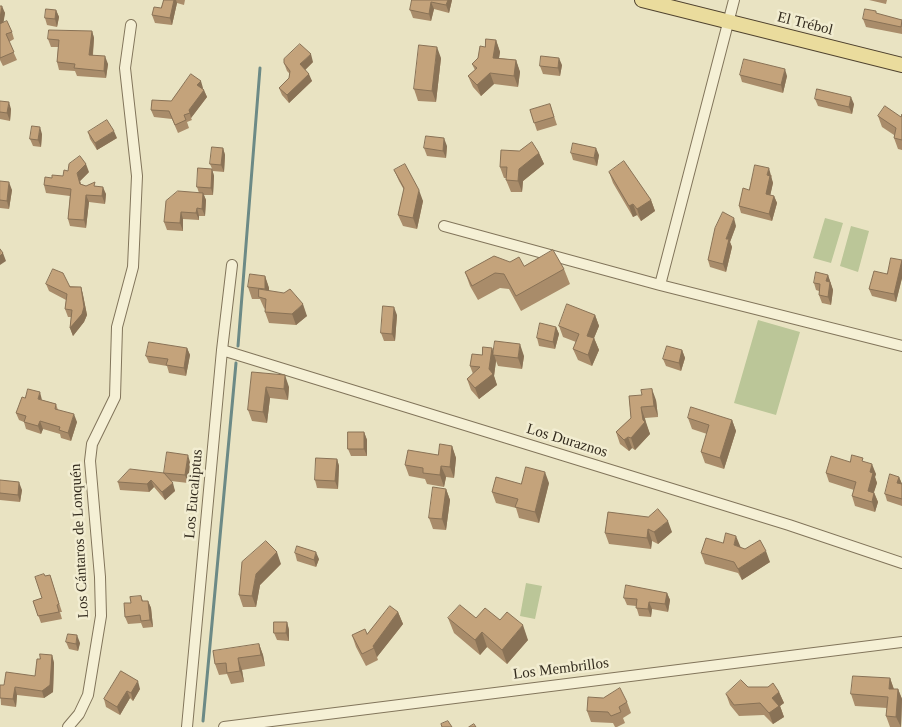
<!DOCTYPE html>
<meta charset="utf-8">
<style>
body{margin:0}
canvas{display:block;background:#e9e3c2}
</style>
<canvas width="902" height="727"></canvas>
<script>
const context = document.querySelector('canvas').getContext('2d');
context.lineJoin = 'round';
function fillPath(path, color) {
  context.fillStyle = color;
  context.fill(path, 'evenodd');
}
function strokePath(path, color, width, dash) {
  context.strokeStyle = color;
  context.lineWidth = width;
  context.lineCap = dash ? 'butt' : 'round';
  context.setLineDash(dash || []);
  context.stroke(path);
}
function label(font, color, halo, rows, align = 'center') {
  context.font = font + ' "Times New Roman",serif';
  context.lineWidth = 5;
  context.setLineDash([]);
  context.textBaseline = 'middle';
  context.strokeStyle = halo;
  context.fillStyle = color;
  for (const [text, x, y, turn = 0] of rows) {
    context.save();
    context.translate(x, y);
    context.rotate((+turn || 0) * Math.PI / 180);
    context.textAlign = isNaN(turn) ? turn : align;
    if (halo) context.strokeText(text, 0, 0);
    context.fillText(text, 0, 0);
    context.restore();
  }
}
const green = new Path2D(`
 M825 218 843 223 831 263 813 258Z
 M851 226 869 231 858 272 840 266Z
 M758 320 800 332 776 415 734 403Z
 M526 583 542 586 535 619 520 616Z`);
const stream = new Path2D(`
 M238 346 260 68
 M203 721 236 363`);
const minor = new Path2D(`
 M444 226 660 285 902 346
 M660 285 734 0
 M222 350 789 525 902 563
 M68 727 79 714 88 695 101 616 100 577 90 461 92 444 115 397 117 327 133 267 137 176 125 68 131 25
 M187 727 222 350 232 265
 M224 727 902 642`);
const major = new Path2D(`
 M642 0 902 65`);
const wall = new Path2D(`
 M164 0H185L184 5 177 3 172 25 155 23 152 15 161 8Z
 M412 0H452L449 13 434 9 431 21 413 18 410 10Z
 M869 0H887L886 4Z
 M0 6 5 13 3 22 12 32 14 39 9 42 17 60 3 66 0 60Z
 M56 10 59 17 57 27 47 25 45 18Z
 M877 14 902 20V34L866 27 863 19Z
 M92 31 94 38 93 55 108 64 106 78 77 76 75 71 59 70 57 62 58 47H51L48 39Z
 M496 40 500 52 499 58 516 60 520 72 518 87 494 84 481 96 473 87 468 76 475 70 472 64 478 58 485 47Z
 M441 58 436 102 418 101 414 89Z
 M313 62 305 70 312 81 289 103 282 95 279 88 289 78 290 74 287 71 284 63Z
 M562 65 560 76 543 74 540 66Z
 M740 75 787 76 783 93 742 82Z
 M203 88V89L207 97 191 118 192 120 187 122 189 128 178 133 172 119 154 117 151 110Z
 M815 99 854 104 852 114 818 106Z
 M0 101 11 109 10 121 0 119Z
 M550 104 557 125 537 131 530 110Z
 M902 114V150L898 149 894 138V135L882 127 878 116 901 117Z
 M88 132 117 138 97 150 90 139Z
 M42 134 41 147 33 146 30 139Z
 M447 146 446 158 427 156 424 148Z
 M223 148 225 155 224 172 213 171 210 164Z
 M539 153 544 164 523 181 522 192H511L506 180 507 178H504L500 167Z
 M571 153 599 155 597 166 573 160Z
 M212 169 214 176 213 195H204L206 200 205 216H199V220L183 219V231L167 230 164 222 199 193 197 187Z
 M394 170 423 201 417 229 403 226 398 215 404 190 399 181Z
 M89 172 80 181 81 184 86 186H96L106 194 105 204 89 202 86 228 70 226 68 219 70 196 46 193 44 185 52 178Z
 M609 172 651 200 655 211 641 221 637 215 633 217 613 183Z
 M772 175 771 178 773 183 770 195 774 196 777 203 772 221 741 213 739 206 749 190Z
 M0 181 12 190 9 209 0 208Z
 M736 226 730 242 732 247 726 272 710 267 708 260Z
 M902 260V278L896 302 872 296 869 289Z
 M524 266 564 269 570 284 521 311 509 289 500 288 478 300 470 286 465 272Z
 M828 275 833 290 831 305 822 303 819 295V291L816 290 814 283Z
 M265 276 269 288V291L307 316 296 325 269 323 265 312V309L264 308 260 299H252L248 287Z
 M46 284 81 287 83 295 87 315 84 322 73 336 70 328 71 317H68L65 309 66 300 49 291Z
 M397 315 395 341H384L381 333Z
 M595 315 599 326 594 338 599 350 592 366 578 360 573 349 576 342 563 337 559 326Z
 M556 327 559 334 555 349 539 346 537 338Z
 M187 348 190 355 186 376 169 373 167 366 149 363 146 356Z
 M492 348 494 353 524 356 522 369 498 366 496 361 494 376 497 385 479 399 471 390 467 379 473 374 470 366Z
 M682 350 685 358 681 371 666 366 663 359Z
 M252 372 289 387 288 400 270 398 267 423 252 421 248 410Z
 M629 396 656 400 658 417 645 418 646 424 650 434 635 450 632 448 629 451 620 444 616 432 631 418Z
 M25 398 42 400 56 404 58 410 77 422 71 441 61 438 60 434 43 429 41 434 26 429 24 422 19 420 16 413Z
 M688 418 732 420 736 431 724 469 705 463 701 452 707 434 692 429Z
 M364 432 367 440V456H351L348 449Z
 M452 446 456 458 454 478 446 477 444 487 427 484 425 479 409 476 405 465 438 455Z
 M337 459 339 466 338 489 317 488 315 480Z
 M190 462 188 483 171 481 175 491 165 500 154 487 149 492 120 490 118 482 164 473Z
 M850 462H864L876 474 875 477 877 483 874 492 878 502 875 512 855 506 852 496 854 490 829 482 826 473Z
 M899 477 902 484V506L887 501 885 494Z
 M0 480 22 490 20 502 0 500Z
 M549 483 539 523 519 518 516 508 496 503 492 492 521 484Z
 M446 489 450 500 446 530 433 529 429 518Z
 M608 512 672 532 658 544 652 541 651 549 609 544 605 533Z
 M740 547 770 562 742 580 738 573 705 564 701 553Z
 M295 553 319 559 316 567 297 561Z
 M281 564 260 585 256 607H243L239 595Z
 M50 575 62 612H60L62 619 41 623 33 601 42 598 45 576Z
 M667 593 670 600 668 612 652 609 651 617 639 616 636 606 627 605 624 598Z
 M141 596 143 601H148L151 608 153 627 143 628 141 623 128 624 125 617 131 603Z
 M398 612 403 624 377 657 378 660 366 666 356 647 352 635 367 634Z
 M448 618H476L528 640 507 664 487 647 480 655 454 633Z
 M287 622 289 630V641L277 640 274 633Z
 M66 642 80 643 78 651 69 649Z
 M259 644 263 655 265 666 242 670 244 682 231 684 227 674 219 675 215 664Z
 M52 655 54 663 53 692 44 698 17 695 16 707 1 705 0 685H4L35 676 40 659Z
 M121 671 140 689 133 701 130 698 120 715 106 707 104 699Z
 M890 678 894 689H898L902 699 901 727H890L886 716 887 708 855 706 851 694Z
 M779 692 784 703 780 706 784 717 773 724 764 715 739 716 730 705 726 694Z
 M627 702 631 713 623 718 625 723 617 727H615L613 723 591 722 587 711Z`);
const shadedWall = new Path2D(`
 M174 0H176L177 3 172 25 170 18Z
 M448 0H452L449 13 446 5Z
 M431 2 434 9 431 21 429 14Z
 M2 6 5 13 2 32 0 26V18Z
 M56 10 59 17 57 27 55 19Z
 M92 31 94 38 92 62 89 55Z
 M496 40 500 52 497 69 493 58Z
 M437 47 441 58 436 102 432 91Z
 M311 54 313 62 303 72 300 64Z
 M105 56 108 64 106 78 104 71Z
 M559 58 562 65 560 76 558 68Z
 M516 60 520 72 518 87 514 76Z
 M785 69 787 76 783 93 781 85Z
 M490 73 494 84 481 96 477 85Z
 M309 74 312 81 289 103 287 95Z
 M201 81 203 88 200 93 197 85Z
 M204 90 207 97 191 118 189 110Z
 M851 97 854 104 852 114 849 107Z
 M9 102 11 109 10 121 7 113Z
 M40 127 42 134 41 147 38 140Z
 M114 131 117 138 97 150 95 143Z
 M444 138 447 146 446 158 443 151Z
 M223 148 225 155 224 172 221 165Z
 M596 148 599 155 597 166 594 158Z
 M539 153 544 164 523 181 522 192 518 181 519 169Z
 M86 164 89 172 80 181 83 192 77 173Z
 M769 168 773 183 769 201 766 194 767 175Z
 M212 169 214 176 213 195 211 188Z
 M9 182 12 190 9 209 7 201Z
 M103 187 106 194 105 204 102 196Z
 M419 190 423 201 417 229 413 218Z
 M203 193 206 200 205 216 202 209Z
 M86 195 89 202 86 228 84 220Z
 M774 196 777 203 772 221 769 214Z
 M651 200 655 211 641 221 637 209Z
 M633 204 637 215 633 217 629 206Z
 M197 208 199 216V220L196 213Z
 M181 212 183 219V231L180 223Z
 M734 218 736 226 730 242 732 247 726 272 723 264 726 239Z
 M3 253 6 261 0 265V256Z
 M902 260V278L896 302 894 294Z
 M828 275 833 290 831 305 828 297 826 281Z
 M265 276 269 288V300L265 289Z
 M81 287 83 295 87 315 84 322 73 336 70 328Z
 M303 304 307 316 296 325 292 314Z
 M394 307 397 315 395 341 392 334Z
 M595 315 599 326 594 338 599 350 592 366 588 355 587 336Z
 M556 327 559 334 555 349 553 342Z
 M520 344 524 356 522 369 518 358Z
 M187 348 190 355 186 376 184 368Z
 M492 348 496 361 494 376 497 385 479 399 475 388 489 369Z
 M682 350 685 358 681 371 679 363Z
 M285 375 289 387 288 400 284 389Z
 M266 387 270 398 267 423 263 412Z
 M652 389 656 400 658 417 654 406Z
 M40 392 42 400 38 399Z
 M641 407 650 434 635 450 631 438 643 420Z
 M74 414 77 422 71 441 68 433Z
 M732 420 736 431 724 469 720 458Z
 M40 421 43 429 41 434 38 426Z
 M364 432 367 440V456L364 449Z
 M628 437 632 448 629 451 624 440Z
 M452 446 456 458 454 478 450 467Z
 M188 455 190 462 188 483 185 475Z
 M337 459 339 466 338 489 335 481Z
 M872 464 876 474 875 477 877 483 871 501 868 491 870 472Z
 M441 466 446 477 444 487 440 475Z
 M545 472 549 483 539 523 535 512Z
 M899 477 902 484 897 483Z
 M151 480 154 487 149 492 147 484Z
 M19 482 22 490 20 502 18 495Z
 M173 483 175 491 165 500 162 492Z
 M446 489 450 500 446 530 442 519Z
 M874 493 878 502 875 512 872 502Z
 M668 521 672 532 658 544 654 532Z
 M648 529 652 541 651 549 647 538Z
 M736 536 741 548 734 545Z
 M766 551 770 562 742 580 738 569Z
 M277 552 281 564 260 585 256 607 252 596 256 574Z
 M316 552 319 559 316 567 314 560Z
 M667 593 670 600 668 612 665 604Z
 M148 601 151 608 153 627 150 620Z
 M649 602 652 609 651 617 648 609Z
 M398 612 403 624 377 657 373 646Z
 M287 622 289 630V641L286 633Z
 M523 625 528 640 507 664 502 650Z
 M482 632 487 647 480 655 475 640Z
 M77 635 80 643 78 651 76 644Z
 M259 644 263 655 265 666 261 655Z
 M52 655 54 663 53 692 44 698 42 691Z
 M238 658 242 670 244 682 240 671Z
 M890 678 894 690 889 689Z
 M138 681 140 689 133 701 131 693Z
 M15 687 17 695 16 707 13 699Z
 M898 689 902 699 901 727 896 717Z
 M127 691 130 698 120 715 117 707Z
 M779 692 784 703 780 706 784 717 773 724 769 713 772 698Z`);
const building = new Path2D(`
 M164 0H174L170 18 152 15 154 7 161 8Z
 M412 0H448L446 5 431 2 429 14 410 10Z
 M0 6H2L0 18Z
 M46 9 56 10 55 19 45 18Z
 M865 9 876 11V13L902 20 901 27 863 19Z
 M7 21 12 32 6 34 14 52 0 58V24Z
 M49 30 92 31 89 55 105 56 104 71 74 68 75 64 57 62 59 40 48 39Z
 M486 39 496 40 493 58 516 60 514 76 490 73 477 85 468 76 477 68 472 64 478 58 480 46 485 47Z
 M300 44 311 54 300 64 309 74 287 95 279 88 289 78 290 71 284 63V59Z
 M419 45 437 47 432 91 414 89Z
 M541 56 559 58 558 68 540 66Z
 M744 59 785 69 781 85 740 75Z
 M191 74 201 81 197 85 204 90 189 110 190 113 184 115 186 120 175 125 169 111 151 110 152 100 171 101Z
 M817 89 851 97 849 107 815 99Z
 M0 101 9 102 7 113 0 112Z
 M550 104 554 117 534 123 530 110Z
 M885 106 901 117 902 114V140L894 138 896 128 878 116Z
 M107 120 114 131 95 143 88 132Z
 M32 126 40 127 38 140 30 139Z
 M426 136 444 138 443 151 424 148Z
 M532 142 539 153 519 169 518 181 506 180 507 167H500L501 150 519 151Z
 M573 143 596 148 594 158 571 153Z
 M212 147 223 148 221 165 210 164Z
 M80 156 86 164 77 173 80 184 86 186 95 182 94 186 103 187 102 196 86 195 84 220 68 219 71 189 44 185 45 177 52 178V175L63 176 64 170 68 171 69 164Z
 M624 161 651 200 637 209 633 204 629 206 609 172Z
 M405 164 419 190 413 218 398 215 404 188 394 170Z
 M755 165 769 168 767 175 770 176 766 194 774 196 769 214 739 206 743 188 749 190Z
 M198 168 212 169 211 188 197 187Z
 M0 181 9 182 7 201 0 200Z
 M178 191 203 193 202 209 197 208 196 213 181 212 180 223 164 222 166 201Z
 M723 212 734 218 726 239H729L723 264 708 260 715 228Z
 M0 249 3 253 0 256Z
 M553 250 564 269 516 296 504 274 495 273 472 286 465 272 494 256 510 262 519 257 524 266Z
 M891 258 902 260 894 294 869 289 874 271 887 274Z
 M53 269 63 273 70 287H81L84 307 82 314 70 328 72 310 65 309 67 294 46 284Z
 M816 272 828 275 826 281 830 282 828 297 819 295 820 284 814 283Z
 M250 274 265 276V289L248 287Z
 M259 289 284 293 290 289 303 304 292 314 265 312 266 299 259 297Z
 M567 304 595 315 587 336 594 338 588 355 573 349 579 334 559 326Z
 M383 306 394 307 392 334 381 333Z
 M540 323 556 327 553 342 537 338Z
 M495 341 520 344 518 358 493 355Z
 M149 342 187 348 184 368 166 365 168 359 146 356Z
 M667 346 682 350 679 363 663 359Z
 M483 347 492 348 489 369 493 374 475 388 467 379 480 367 470 366 472 354 482 355Z
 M252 372 285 375 284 389 266 387 263 412 248 410Z
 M28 389 40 392 38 399 56 404 55 409 74 414 68 433 59 430 60 427 40 421 38 426 24 422 26 416 16 413 22 397 25 398Z
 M652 389 654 406 641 407 643 420 645 422 631 438 628 437 624 440 616 432 631 418 629 396 642 395 641 390Z
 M691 407 732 420 720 458 701 452 709 425 688 418Z
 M348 432H364V449H348Z
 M440 444 452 446 450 467 441 466 440 475 423 473V468L405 465 408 450 438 455Z
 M167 452 188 455 185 475 164 473Z
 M852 455 863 458 862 461 872 464 870 472 873 473 868 491 874 493 872 502 852 496 856 482 826 473 831 456 850 462Z
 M316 458 337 459 335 481 315 480Z
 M526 467 545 472 535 512 515 507 518 499 492 492 496 477 521 484Z
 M130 469 164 473 173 483 162 492 151 480 147 484 118 482Z
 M890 474 899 477 897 483 902 484V499L885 494Z
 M0 480 19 482 18 495 0 493Z
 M433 487 446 489 442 519 429 518Z
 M658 509 668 521 654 532 648 529 647 538 605 533 608 512 648 517Z
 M726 533 736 536 734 545 745 549 760 540 766 551 738 569 734 562 701 553 706 538 723 543Z
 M266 541 277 552 256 574 252 596 239 595 242 562Z
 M297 546 316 552 314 560 295 553Z
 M44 574 45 576 50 575 59 604 57 605 59 612 38 616 33 601 42 598 35 577Z
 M626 585 667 593 665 604 649 602 648 609 636 608 637 599 624 598Z
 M141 596 142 601H148L150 620 141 621 140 615 125 617 124 603H131L130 597Z
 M460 605 476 618 485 608 500 620 507 612 523 625 502 650 482 632 475 640 448 618Z
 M390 606 398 612 373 646 374 648 362 654 352 635 365 629 367 634Z
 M274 622H287L286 633H274Z
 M68 634 77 635 76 644 66 642Z
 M259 644 261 655 238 658 240 671 227 673 226 663 215 664 213 651Z
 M40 654 52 655 50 685 42 691 15 687 13 699 0 698V685H4L6 672 35 676 37 659H40Z
 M121 671 138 681 131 693 127 691 117 707 104 699Z
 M853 676 890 678 889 689H898L896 717 886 716 888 697 851 694Z
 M741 680 748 687H768L773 683 779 692 772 698 779 706 769 713 760 703 734 705 726 694Z
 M620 688 627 702 619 707 621 712 611 716 608 712 587 711 588 697 603 698Z
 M448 721 452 727H442L441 724Z
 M474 724 476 727H469Z`);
const streetNames = [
 ["El Trébol",805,24,14],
 ["Los Duraznos",567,441,17],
 ["Los Eucaliptus",194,494,-85],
 ["Los Cántaros de Lonquén",80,541,-93],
 ["Los Membrillos",561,669,-7]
];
fillPath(green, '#bbc698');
strokePath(stream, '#6c8a86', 3);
strokePath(minor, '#82755b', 12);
strokePath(major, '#50432f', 16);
strokePath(minor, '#f5f0d5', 10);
strokePath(major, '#eadc9d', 14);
fillPath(wall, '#a98c6a');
fillPath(shadedWall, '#897256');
fillPath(building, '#c4a37b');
strokePath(building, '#897256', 1);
label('15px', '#332b1e', '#f2edd1', streetNames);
</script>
